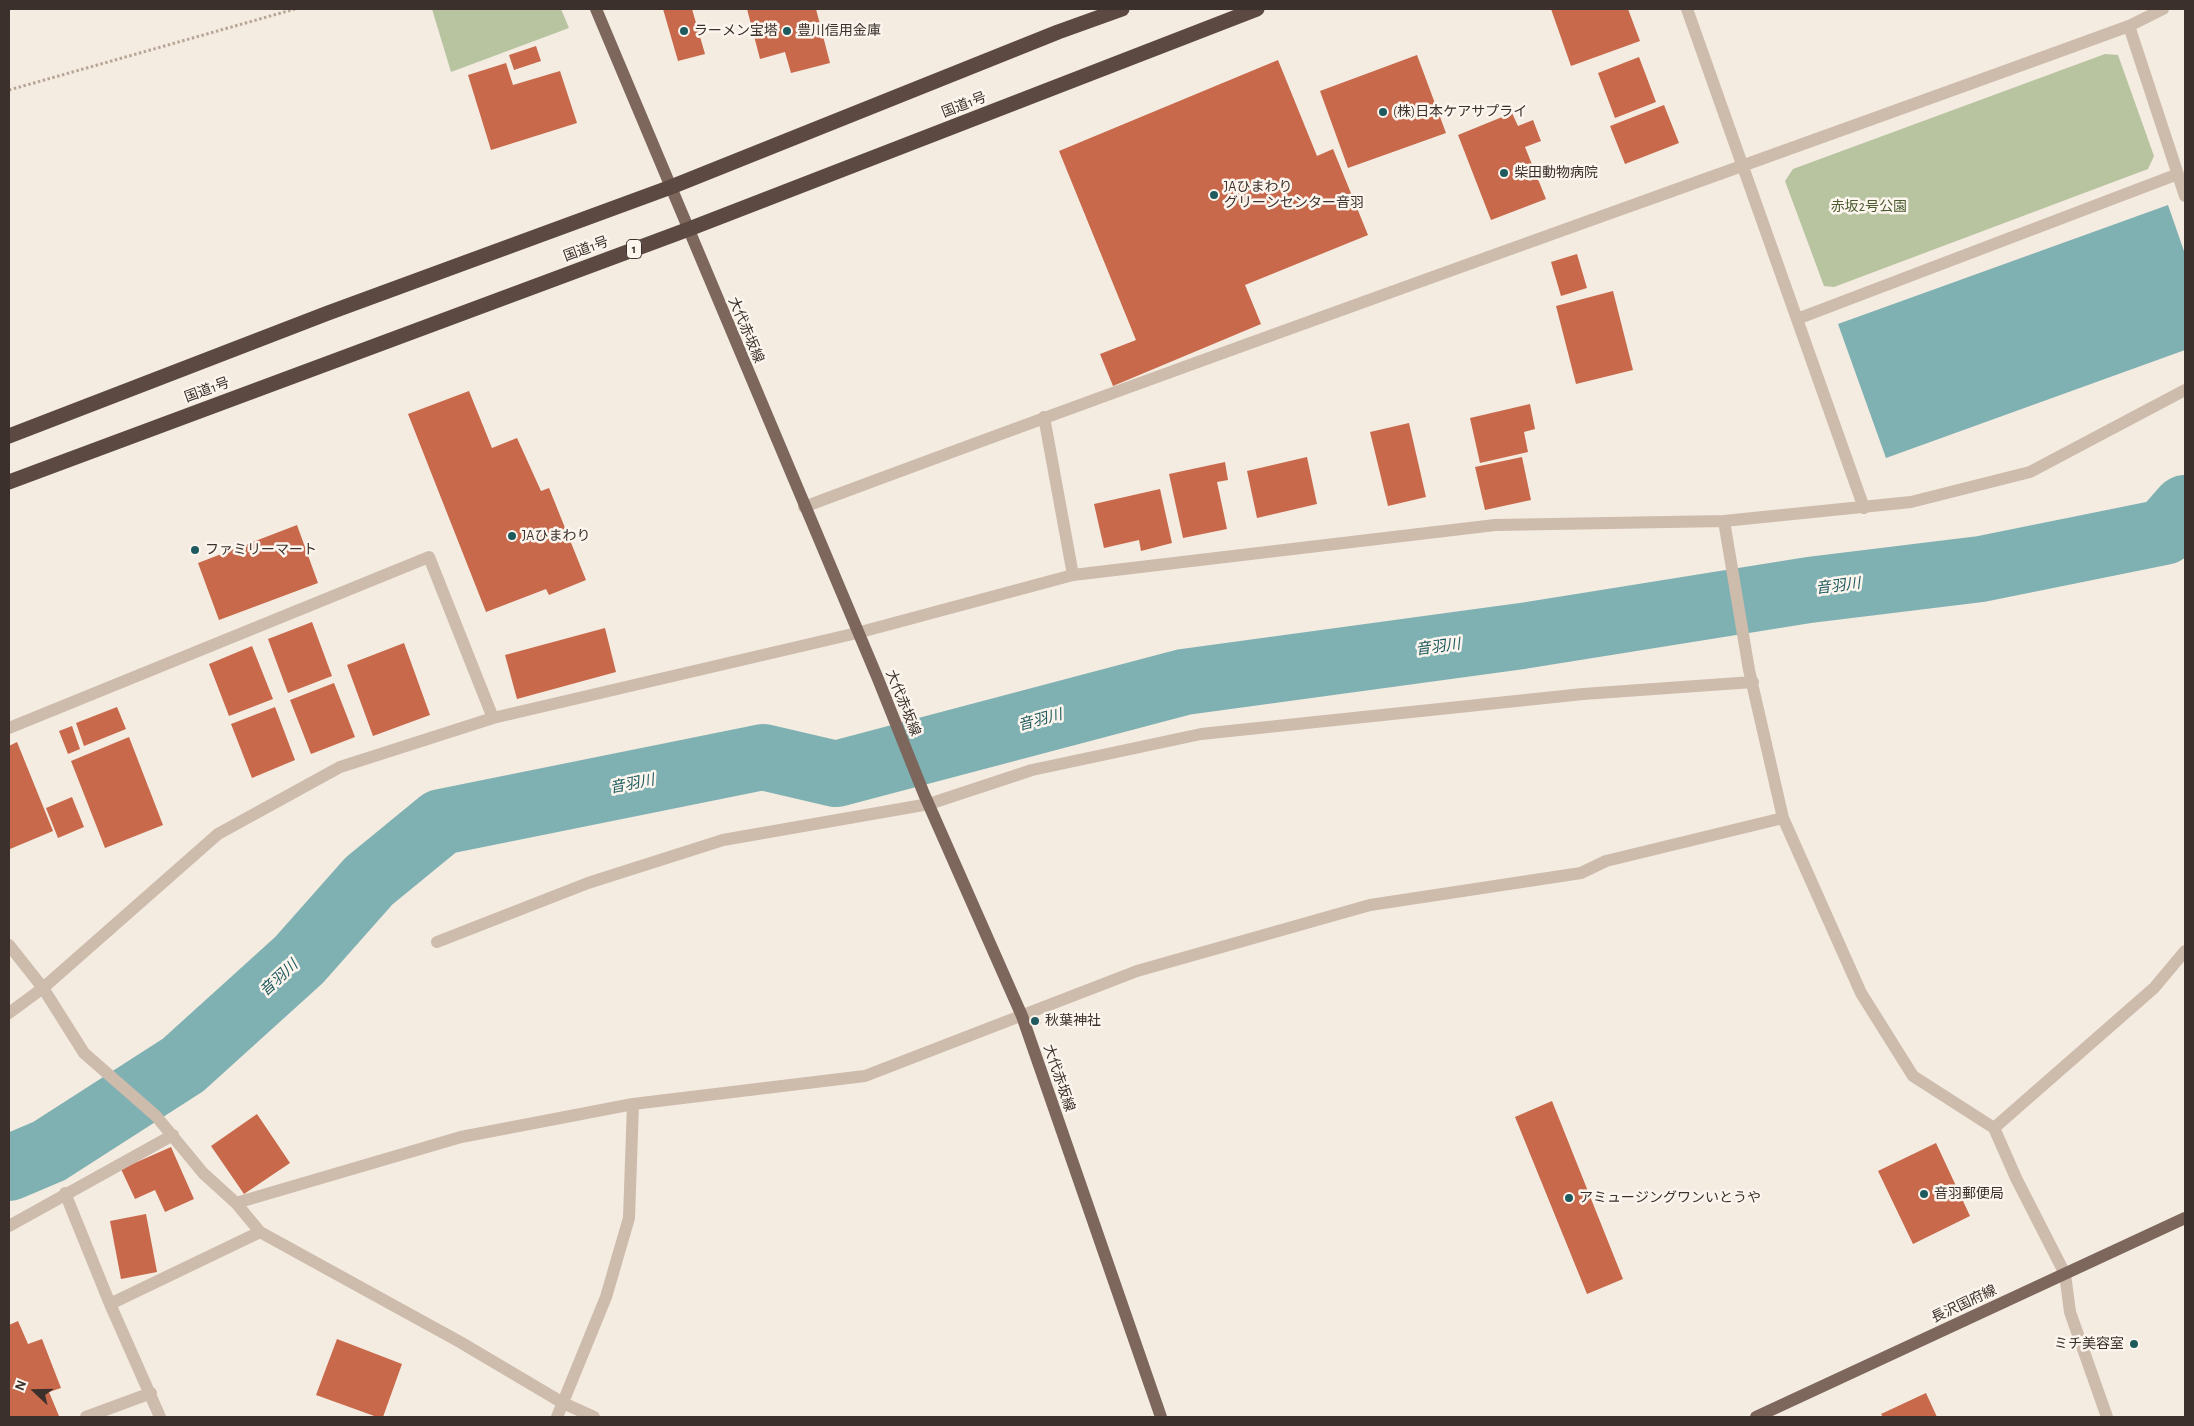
<!DOCTYPE html>
<meta charset="utf-8">
<style>
body{margin:0}
#map{position:relative;width:2194px;height:1426px;overflow:hidden;background:#f4ebe1;font-family:"Alegreya Sans",sans-serif}
canvas{display:block}
.frame{position:absolute;inset:0;border:10px solid #3b302b;pointer-events:none}
.north{position:absolute;left:10px;top:1366px;width:50px;height:50px;-webkit-text-stroke:4px #fbf5ee;paint-order:stroke;rotate:291deg;font-size:14px;font-weight:700;line-height:20px;text-align:center;color:#3b302b}
.north::after{content:'';display:block;margin:auto;width:18px;height:22px;background:#3b302b;clip-path:polygon(50% 0,100% 100%,50% 72%,0 100%)}
</style>
<div id="map">
<canvas width="2194" height="1426"></canvas>
<div class="frame"></div>
<div class="north">N</div>
</div>
<script>
const context = document.querySelector('canvas').getContext('2d');
context.lineJoin = 'round';
function fillPath(path, color) {
  context.fillStyle = color;
  context.fill(path, 'evenodd');
}
function strokePath(path, color, width, dash) {
  context.strokeStyle = color;
  context.lineWidth = width;
  context.lineCap = dash ? 'butt' : 'round';
  context.setLineDash(dash || []);
  context.stroke(path);
}
function label(font, color, halo, rows, align = 'center') {
  context.font = font + ' "Alegreya Sans","Noto Sans JP",sans-serif';
  context.lineWidth = 5;
  context.setLineDash([]);
  context.textBaseline = 'middle';
  context.strokeStyle = halo;
  context.fillStyle = color;
  for (const [text, x, y, turn = 0] of rows) {
    context.save();
    context.translate(x, y);
    context.rotate((+turn || 0) * Math.PI / 180);
    context.textAlign = isNaN(turn) ? turn : align;
    if (halo) context.strokeText(text, 0, 0);
    context.fillText(text, 0, 0);
    context.restore();
  }
}
const green = new Path2D(`
 M432 9H561L569 28 451 72Z
 M2105 54 2118 55 2154 156 2148 169 1834 287 1824 286 1785 181 1793 169Z`);
const water = new Path2D(`
 M2168 205 2185 254V350L1886 458 1838 324Z`);
const river = new Path2D(`
 M9 1168 49 1151 183 1065 299 960 369 881 441 822 763 757 836 774 1184 682 1522 636 1809 590 1981 569 2164 532 2185 508`);
const building = new Path2D(`
 M663 9H692L705 54 678 61Z
 M747 9H816L830 63 791 73 785 52 760 59Z
 M1551 9H1628L1640 41 1571 66Z
 M536 46 541 61 514 70 509 55Z
 M1417 55 1446 133 1348 168 1320 91Z
 M1639 57 1656 102 1615 118 1598 73Z
 M1278 60 1317 156 1333 149 1368 235 1245 285 1261 324 1113 386 1100 354 1136 340 1059 151Z
 M506 63 513 85 560 71 577 123 491 150 468 75Z
 M1664 105 1679 143 1625 164 1610 126Z
 M1512 113 1518 126 1533 120 1541 141 1525 147 1546 199 1491 220 1458 135Z
 M1577 254 1587 288 1561 296 1551 262Z
 M1613 291 1633 370 1576 384 1556 306Z
 M469 391 492 448 517 438 541 491 549 488 586 580 549 595 546 589 486 612 408 414Z
 M1530 404 1535 429 1524 432 1528 452 1480 463 1470 418Z
 M1409 423 1426 497 1388 506 1370 432Z
 M1307 457 1317 504 1257 518 1247 471Z
 M1522 457 1531 500 1485 510 1475 467Z
 M1225 462 1228 480 1217 482 1227 529 1183 538 1169 474Z
 M1160 489 1172 543 1141 551 1139 540 1104 548 1094 504Z
 M297 525 318 583 219 620 198 563Z
 M312 622 332 676 288 693 268 639Z
 M605 628 616 672 517 699 505 655Z
 M404 643 430 715 373 736 347 665Z
 M252 646 273 699 229 716 209 664Z
 M334 683 355 737 311 754 290 700Z
 M117 707 126 729 84 746 76 723Z
 M275 707 295 760 252 778 231 724Z
 M72 726 80 749 68 754 59 731Z
 M129 737 163 825 105 848 71 761Z
 M17 742 53 831 10 849 9 746Z
 M72 797 84 827 58 838 46 808Z
 M1038 1016 1041 1023 1031 1026 1029 1019Z
 M1552 1101 1623 1279 1587 1294 1515 1117Z
 M257 1114 290 1163 244 1194 211 1146Z
 M1936 1143 1970 1216 1913 1244 1878 1171Z
 M171 1147 194 1199 165 1212 155 1190 135 1199 121 1169Z
 M146 1214 157 1272 121 1279 110 1221Z
 M18 1321 28 1344 42 1339 61 1388 49 1392 59 1416 56 1417H9V1325Z
 M337 1339 402 1364 383 1417H377L316 1395Z
 M1926 1393 1937 1417H1883L1881 1414Z`);
const path = new Path2D(`
 M9 90 295 9`);
const minor = new Path2D(`
 M1687 9 1864 508
 M2129 26 2185 196
 M1797 319 2178 174
 M1044 417 1073 575
 M804 507C1244 342 1688 187 2129 26L2163 9
 M1724 521 1749 670 1783 818 1861 993 1913 1076 1994 1128 2016 1178 2065 1274 2070 1312 2107 1417
 M9 728 429 557 493 718
 M437 942 588 883 723 840 929 804 1032 770 1201 734 1583 694 1753 682
 M9 945 43 988 84 1053 156 1116 203 1173 236 1203 260 1232 460 1342 563 1403 594 1417
 M9 1013 43 988 218 834 340 767 493 718 857 633 1073 575 1495 525 1724 521 1911 502 2030 472 2185 390
 M1994 1128 2154 988 2185 951
 M65 1193 110 1304 160 1417
 M236 1203 461 1137 633 1104 865 1076 1137 971 1370 905 1581 873 1606 861 1783 818
 M9 1226 173 1135
 M110 1304 260 1232
 M86 1417 151 1393
 M557 1417 606 1297 629 1218 633 1104`);
const major = new Path2D(`
 M596 9 878 679 924 794 1022 1016 1161 1417
 M1756 1417 2185 1218`);
const highway = new Path2D(`
 M9 436 328 313 671 187 1058 32 1122 9
 M9 482 689 229 1257 9`);
const markers = [
 [684,31,5,"#1f5a5e"],
 [787,31,5,"#1f5a5e"],
 [1383,112,5,"#1f5a5e"],
 [1504,173,5,"#1f5a5e"],
 [1214,195,5,"#1f5a5e"],
 [512,536,5,"#1f5a5e"],
 [195,550,5,"#1f5a5e"],
 [1035,1021,5,"#1f5a5e"],
 [1924,1194,5,"#1f5a5e"],
 [1569,1198,5,"#1f5a5e"],
 [2134,1344,5,"#1f5a5e"]
];
const shields = [
 [634,249,15]
];
const shieldNames = [
 ["1",634,249]
];
const poiNames = [
 ["ラーメン宝塔",694,31],
 ["豊川信用金庫",797,31],
 ["(株)日本ケアサプライ",1393,112],
 ["柴田動物病院",1514,173],
 ["JAひまわり",1224,187],
 ["グリーンセンター音羽",1224,203],
 ["JAひまわり",522,536],
 ["ファミリーマート",205,550],
 ["秋葉神社",1045,1021],
 ["音羽郵便局",1934,1194],
 ["アミュージングワンいとうや",1579,1198],
 ["ミチ美容室",2124,1344,"right"]
];
const streetNames = [
 ["国道1号",964,105,-21],
 ["国道1号",586,249,-20],
 ["大代赤坂線",746,330,67],
 ["国道1号",207,390,-20],
 ["大代赤坂線",903,703,68],
 ["大代赤坂線",1059,1078,71],
 ["長沢国府線",1964,1304,-25]
];
const parkNames = [
 ["赤坂2号公園",1869,207]
];
const waterNames = [
 ["音羽川",1838,586,-7],
 ["音羽川",1438,647,-8],
 ["音羽川",1040,720,-15],
 ["音羽川",632,784,-11],
 ["音羽川",279,978,-43]
];
fillPath(green, '#b8c4a0');
fillPath(water, '#7fb0b2');
strokePath(river, '#7fb0b2', 66);
fillPath(building, '#c8694b');
strokePath(path, '#b9a596', 3, [2.5, 2.5]);
strokePath(minor, '#cdbbac', 12);
strokePath(major, '#7d675c', 12);
strokePath(highway, '#5c4a42', 15);
for (const [x, y, r, color] of markers) {
  const dot = new Path2D();
  dot.arc(x, y, r, 0, 2 * Math.PI);
  context.fillStyle = color;
  context.fill(dot);
  strokePath(dot, '#fbf5ee', 2);
}
for (const [x, y, w] of shields) {
  const box = new Path2D();
  box.roundRect(x - w / 2, y - 9.5, w, 19, 4);
  context.fillStyle = '#fbf5ee';
  context.fill(box);
  strokePath(box, '#3b302b', 1);
}
label('bold 12px', '#3b302b', null, shieldNames);
label('14px', '#3b302b', '#fbf5ee', poiNames, 'left');
label('14px', '#3b302b', '#fbf5ee', streetNames);
label('14px', '#4a5a2e', '#fbf5ee', parkNames);
label('italic 15px', '#1f5a5e', '#fbf5ee', waterNames);
</script>
